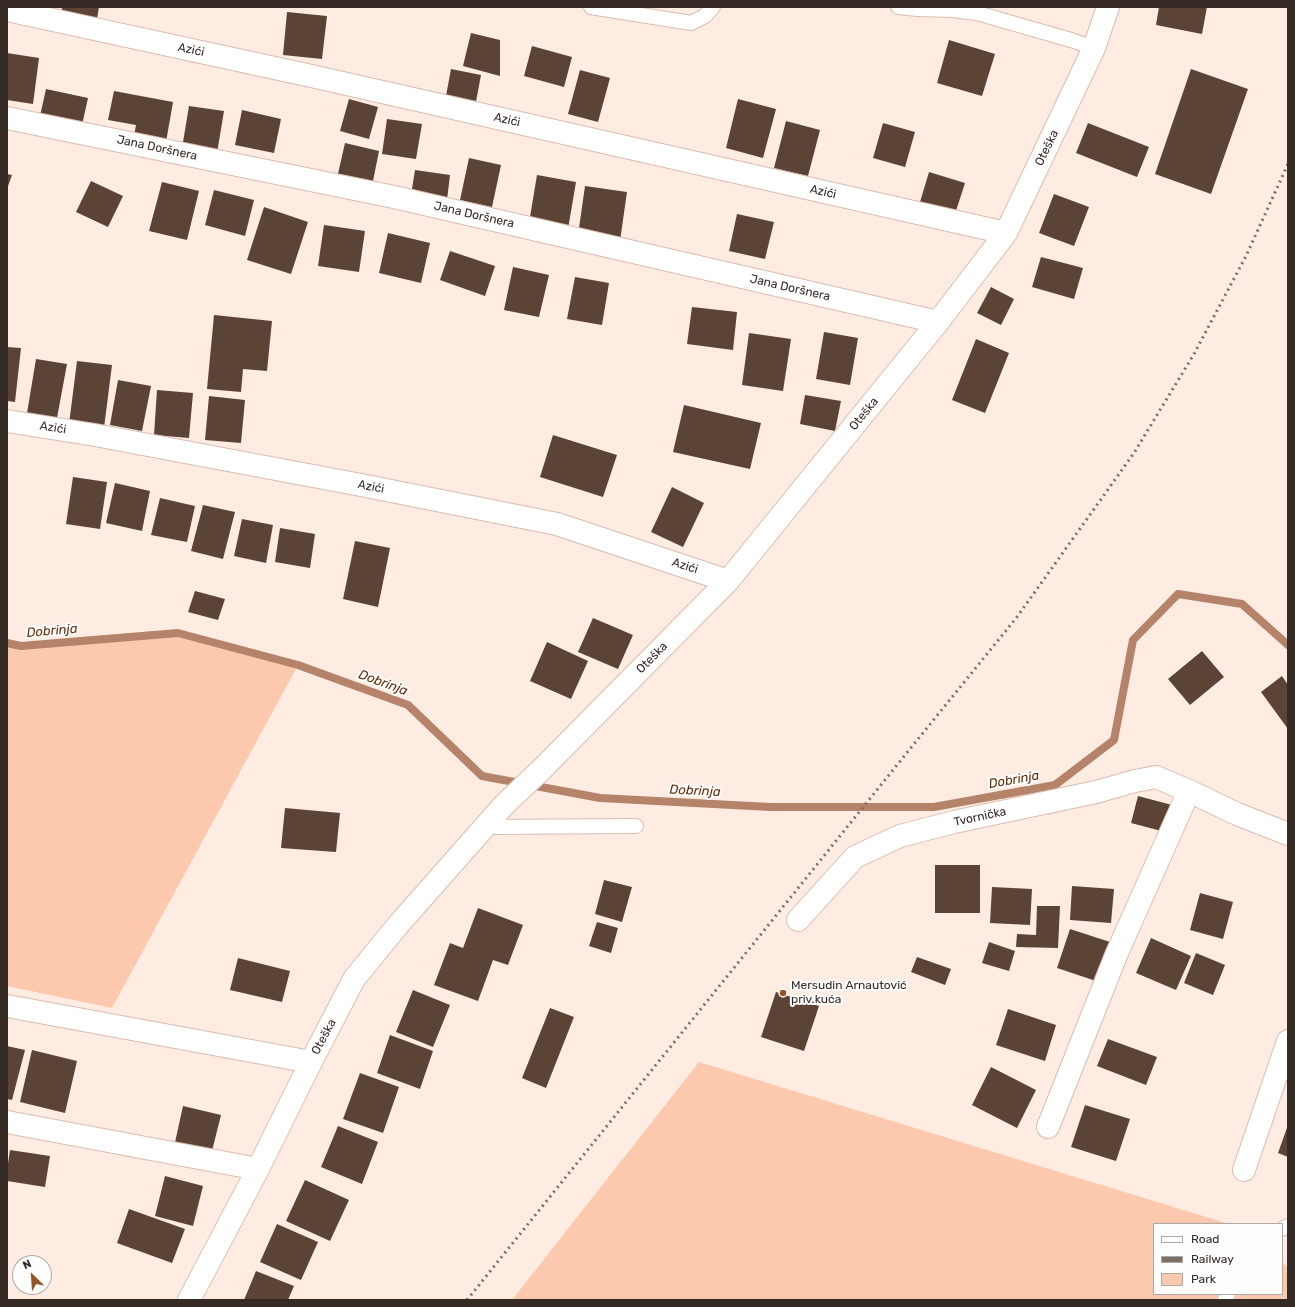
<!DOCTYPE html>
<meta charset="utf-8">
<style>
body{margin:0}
#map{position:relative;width:1295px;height:1307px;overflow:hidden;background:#feece3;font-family:Rubik,sans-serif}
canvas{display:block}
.frame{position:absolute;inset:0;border:8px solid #352a24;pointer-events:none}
.legend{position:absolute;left:1153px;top:1223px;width:130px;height:72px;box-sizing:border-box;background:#fdfdfd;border:1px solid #ada9a6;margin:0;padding:5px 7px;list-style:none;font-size:12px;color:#352a24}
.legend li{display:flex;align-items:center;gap:8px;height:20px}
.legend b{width:20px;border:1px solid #ada9a6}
.north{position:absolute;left:12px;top:1255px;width:40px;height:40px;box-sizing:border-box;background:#fdfdfd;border:1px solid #ada9a6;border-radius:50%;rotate:335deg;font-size:11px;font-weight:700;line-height:16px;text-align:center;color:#352a24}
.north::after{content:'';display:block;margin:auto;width:14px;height:18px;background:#985229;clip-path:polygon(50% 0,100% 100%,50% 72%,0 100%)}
</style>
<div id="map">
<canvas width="1295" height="1307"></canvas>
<div class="frame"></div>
<ul class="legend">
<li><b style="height:5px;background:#fff"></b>Road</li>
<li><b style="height:5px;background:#7c6e67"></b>Railway</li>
<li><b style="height:11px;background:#fcc9ae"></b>Park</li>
</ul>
<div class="north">N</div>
</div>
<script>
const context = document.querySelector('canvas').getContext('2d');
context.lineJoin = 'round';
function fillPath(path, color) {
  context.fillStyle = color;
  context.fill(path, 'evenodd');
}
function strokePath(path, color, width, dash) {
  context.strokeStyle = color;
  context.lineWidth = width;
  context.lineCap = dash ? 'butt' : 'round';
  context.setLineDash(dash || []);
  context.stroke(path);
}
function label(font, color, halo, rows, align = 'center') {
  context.font = font + ' Rubik,sans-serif';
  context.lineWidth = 4;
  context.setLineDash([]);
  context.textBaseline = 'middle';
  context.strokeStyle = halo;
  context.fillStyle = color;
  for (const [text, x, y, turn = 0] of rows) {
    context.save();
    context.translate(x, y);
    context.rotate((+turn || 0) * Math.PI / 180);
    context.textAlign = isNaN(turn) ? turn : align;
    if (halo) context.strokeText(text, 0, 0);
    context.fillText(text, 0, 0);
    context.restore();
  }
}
const green = new Path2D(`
 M178 633 298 665 112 1008 7 986V643L21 646Z
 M699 1062 1226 1223 1228 1224H1154V1294H1282V1262L1288 1267V1300H512Z`);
const stream = new Path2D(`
 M7 643 21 646 178 633 298 665 408 705 482 776 600 798 770 807H934L1055 785 1114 740 1133 640 1178 594 1242 604 1288 645`);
const building = new Path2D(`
 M62 7H99L97 19 61 14Z
 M1159 7H1207L1202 34 1156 25Z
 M287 12 327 16 322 59 283 55Z
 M471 33 500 40V76L463 66Z
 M949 40 995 54 982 96 937 83Z
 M532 46 572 57 564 87 524 76Z
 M7 53 39 58 33 104 7 100Z
 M451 69 481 75 475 107 445 101Z
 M1191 69 1248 89 1211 194 1155 174Z
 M580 70 610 78 598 122 568 114Z
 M46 89 88 98 82 125 40 116Z
 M114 91 173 102 166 142 134 136 136 125 108 120Z
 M349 99 378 107 369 139 340 131Z
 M738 99 776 109 763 158 726 148Z
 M189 106 224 111 217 153 182 148Z
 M242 110 281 119 274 153 235 145Z
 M387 119 422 124 416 159 382 154Z
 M786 121 820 130 808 176 774 168Z
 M883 123 915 132 905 167 873 158Z
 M1088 123 1149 147 1137 177 1076 153Z
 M345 143 379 151 372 186 337 178Z
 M469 158 501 165 492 207 460 200Z
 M415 170 450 175 447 200 411 195Z
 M929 172 965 183 955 214 920 202Z
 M7 174 12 175 7 189Z
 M537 175 576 182 568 229 529 223Z
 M91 181 123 196 108 227 76 212Z
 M162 182 199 191 187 240 149 231Z
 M585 186 627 192 620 241 578 235Z
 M214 190 254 200 245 236 205 225Z
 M1054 194 1089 207 1074 246 1039 233Z
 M264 207 308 222 291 274 247 260Z
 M737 214 774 222 765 259 729 251Z
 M324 225 365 231 359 272 318 266Z
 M388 233 430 243 421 283 379 273Z
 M450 251 495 266 485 296 440 280Z
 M1041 257 1083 268 1074 299 1032 287Z
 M513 267 549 275 539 317 504 310Z
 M575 277 609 283 602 325 567 319Z
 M991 287 1014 299 1001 325 977 313Z
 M692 307 737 312 733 350 687 344Z
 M214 315 272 321 267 371 243 369 241 392 207 389Z
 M824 332 858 338 850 385 816 379Z
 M749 333 791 339 783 391 742 385Z
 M976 339 1009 353 985 413 952 400Z
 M7 347 21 348 15 402 7 401Z
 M36 359 67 364 57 418 27 413Z
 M77 361 112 365 104 428 69 424Z
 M118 380 151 386 142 431 110 425Z
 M157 390 193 393 189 438 154 435Z
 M805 395 841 401 835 431 800 424Z
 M209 396 245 400 241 443 205 440Z
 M684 405 761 423 750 469 673 452Z
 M553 435 617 455 603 497 540 477Z
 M73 477 107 482 100 529 66 524Z
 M115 483 150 491 142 531 106 523Z
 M672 487 704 503 683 547 651 532Z
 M160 498 195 506 187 542 151 535Z
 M203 505 235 512 223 559 191 551Z
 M242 519 273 525 266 563 234 556Z
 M280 528 315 534 310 568 275 562Z
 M355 541 390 548 378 607 343 599Z
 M195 591 225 599 218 620 188 612Z
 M593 618 633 635 618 669 578 652Z
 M547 642 588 661 571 699 530 681Z
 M1202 651 1224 677 1190 705 1168 679Z
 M1282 676 1288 685V729L1261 692Z
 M1138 796 1172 805 1165 832 1131 823Z
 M285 808 340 813 336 852 281 848Z
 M935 865H980V913H935Z
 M604 880 632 887 622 922 595 914Z
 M1072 886 1114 889 1111 923 1070 920Z
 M992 887 1032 889 1030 925 990 923Z
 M1200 893 1233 902 1223 939 1190 930Z
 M1037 906H1060L1058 948 1016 947 1017 934 1036 935Z
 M478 908 523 925 508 965 493 960 478 1001 434 985 450 943 463 948Z
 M597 922 618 928 611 953 589 946Z
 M1070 929 1110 942 1096 981 1057 968Z
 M1151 938 1191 956 1176 990 1136 973Z
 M989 942 1015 951 1009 971 982 963Z
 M1196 953 1225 965 1213 995 1184 983Z
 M917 957 951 969 945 985 911 972Z
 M238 958 290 971 282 1002 230 990Z
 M413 990 450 1005 433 1047 396 1032Z
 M776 992 819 1006 804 1051 761 1037Z
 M550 1008 574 1017 546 1088 522 1078Z
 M1008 1009 1056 1025 1045 1061 996 1045Z
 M390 1035 433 1051 420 1089 377 1073Z
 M1108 1039 1157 1057 1146 1085 1097 1066Z
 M7 1046 25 1050 12 1100 7 1099Z
 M32 1050 77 1061 65 1113 20 1102Z
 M991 1067 1036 1090 1017 1128 972 1105Z
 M360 1073 399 1087 383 1133 343 1119Z
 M1085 1105 1130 1119 1116 1161 1071 1147Z
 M183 1106 221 1115 211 1155 174 1147Z
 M1288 1125V1157L1278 1153Z
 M338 1126 378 1142 362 1184 321 1167Z
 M10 1150 50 1156 45 1187 7 1181V1170Z
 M165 1176 203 1186 193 1226 155 1216Z
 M305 1180 349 1200 330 1241 286 1221Z
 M129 1209 185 1229 172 1263 117 1243Z
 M277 1224 318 1242 301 1280 260 1262Z
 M256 1271 294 1286 288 1300H244Z`);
const service = new Path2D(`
 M591 7 691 23 705 16 713 7
 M898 7 918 9 952 10 977 13 1071 40 1094 48
 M486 827 636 826
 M1282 1229 1288 1226
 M1225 1300 1228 1294`);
const minor = new Path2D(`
 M7 10 307 75 1006 233
 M7 118 394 197 938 322
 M7 421 95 435 361 485 557 524 728 581
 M798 920 855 857 900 836 954 822 1096 792 1135 781 1156 777 1189 791 1237 814 1288 834
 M7 1006 311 1062
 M7 1122 258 1169
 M1048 1127 1117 953 1189 791
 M1244 1170 1288 1041
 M189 1300 258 1169 311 1062 354 979 398 925 504 805 543 768 728 581 938 322 1006 233 1094 48 1108 7`);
const rail = new Path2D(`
 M467 1300 897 765 1017 617 1134 453 1194 354 1246 256 1288 164`);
const markers = [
 [783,993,4,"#985229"]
];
const streetNames = [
 ["Azići",191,50,12],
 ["Azići",507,120,13],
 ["Jana Doršnera",157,148,12],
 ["Oteška",1047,148,-64],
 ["Azići",823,192,13],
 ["Jana Doršnera",474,215,13],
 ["Jana Doršnera",790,288,13],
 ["Oteška",864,414,-51],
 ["Azići",53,428,9],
 ["Azići",371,487,11],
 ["Azići",685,566,18],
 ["Oteška",652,658,-45],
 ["Tvornička",980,817,-12],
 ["Oteška",324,1037,-62]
];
const poiNames = [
 ["Mersudin Arnautović",791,986],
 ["priv.kuća",791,1000]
];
const waterNames = [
 ["Dobrinja",52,631,-5],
 ["Dobrinja",383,683,20],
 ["Dobrinja",1014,780,-10],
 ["Dobrinja",695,791,3]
];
fillPath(green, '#fcc9ae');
strokePath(stream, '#b48369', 8);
fillPath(building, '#5b4336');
strokePath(service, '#dabdaf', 16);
strokePath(minor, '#dabdaf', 24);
strokePath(service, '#fff', 14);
strokePath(minor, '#fff', 22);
strokePath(rail, '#7c6e67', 3, [2, 4]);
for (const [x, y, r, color] of markers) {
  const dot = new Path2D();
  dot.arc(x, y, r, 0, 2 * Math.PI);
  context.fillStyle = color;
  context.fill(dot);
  strokePath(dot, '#fdfdfd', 1.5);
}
label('12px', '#352a24', '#fdfdfd', streetNames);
label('12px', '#352a24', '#fdfdfd', poiNames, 'left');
label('italic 13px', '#662c03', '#fdfdfd', waterNames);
</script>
